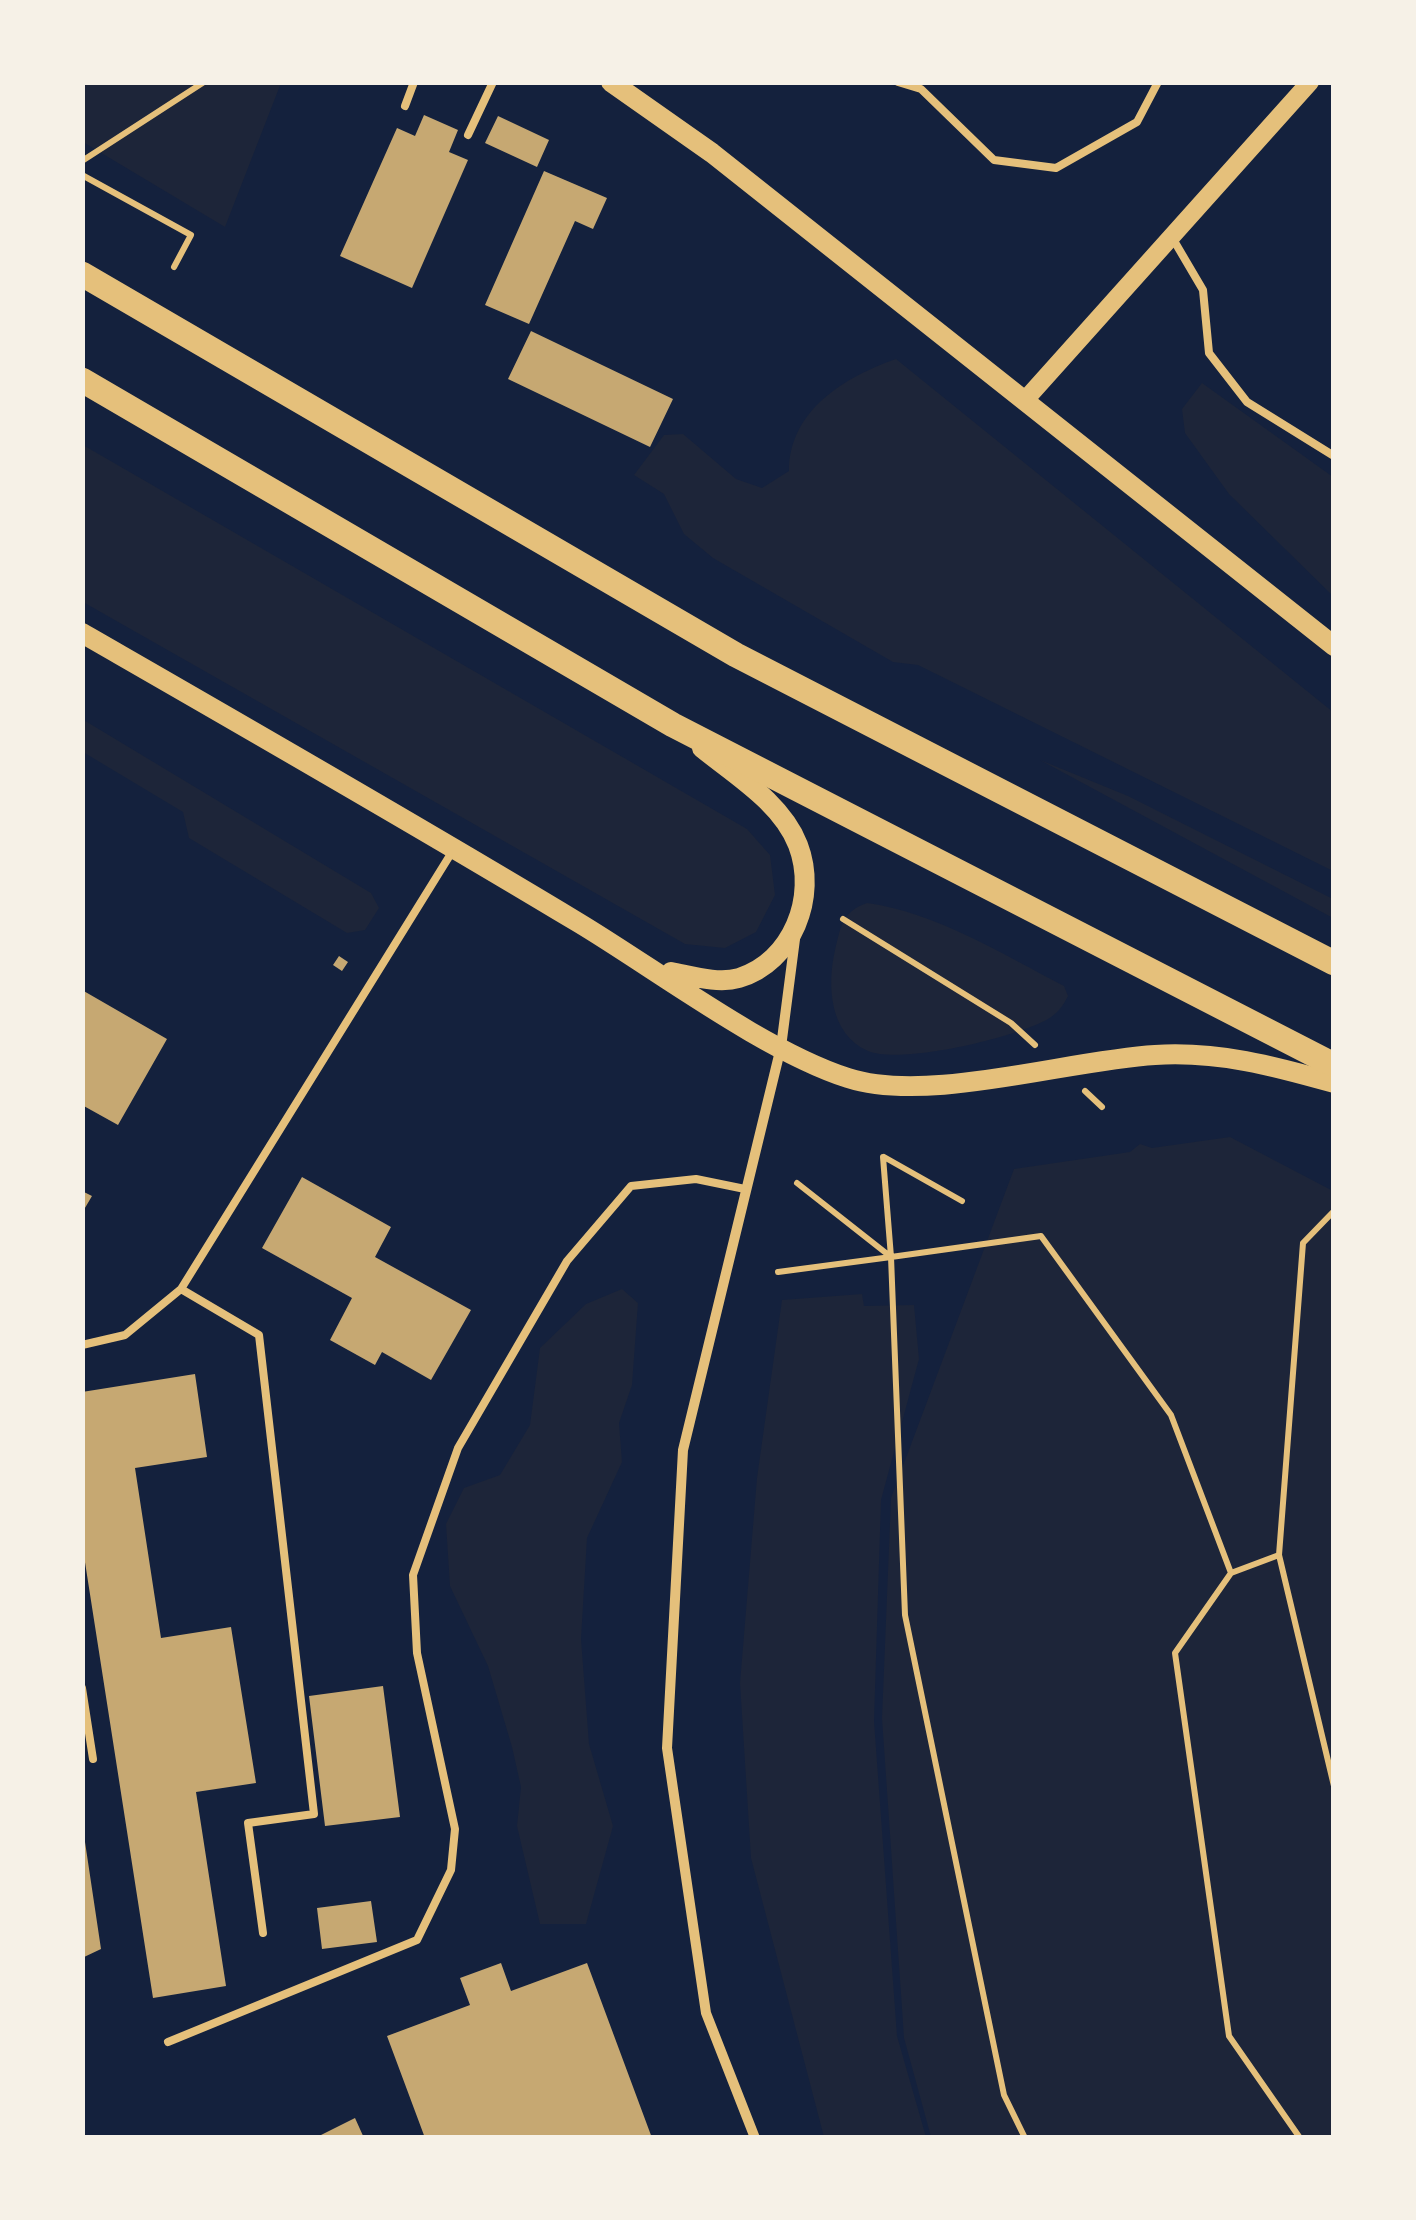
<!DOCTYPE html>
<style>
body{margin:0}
#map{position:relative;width:1416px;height:2220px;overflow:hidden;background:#14213d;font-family:Inter,sans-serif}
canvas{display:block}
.frame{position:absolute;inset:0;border:85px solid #f6f1e7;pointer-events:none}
</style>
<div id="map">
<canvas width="1416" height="2220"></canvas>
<div class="frame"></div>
</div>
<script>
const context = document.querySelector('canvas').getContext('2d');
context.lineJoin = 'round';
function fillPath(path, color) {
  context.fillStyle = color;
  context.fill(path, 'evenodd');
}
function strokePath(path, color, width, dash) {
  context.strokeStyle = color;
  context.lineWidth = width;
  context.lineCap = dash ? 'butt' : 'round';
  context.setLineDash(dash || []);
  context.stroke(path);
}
const green = new Path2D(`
 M83 83H281L225 227 83 142Z
 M896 359 1333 712V871L918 665 893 662 713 558 684 534 664 494 634 475 664 435 683 434 736 479 762 488 789 471C789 411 844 377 896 359Z
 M1202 383 1333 477V596L1229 494 1185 433 1182 409Z
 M83 445 747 829 770 855 775 895 756 932 725 948 685 944 83 602Z
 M82 719 371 893 379 908 365 930 347 933 189 838 183 812 83 752Z
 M1040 760 1128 796 1333 899V918Z
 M867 903C935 912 1004 955 1064 986L1068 996C1063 1006 1058 1013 1048 1019 1017 1037 902 1065 868 1051 829 1034 827 985 835 950 841 926 842 912 867 903Z
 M1230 1137 1333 1191V2137H931L904 2038 882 1718 891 1498 1014 1169 1130 1152 1140 1144 1152 1148Z
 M622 1289 638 1303 632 1385 619 1423 622 1462 587 1538 581 1639 589 1744 613 1826 586 1924H540L517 1826 521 1787 512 1747 488 1666 450 1586 446 1524 464 1488 500 1475 530 1425 540 1348 586 1304Z
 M862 1294 864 1306 914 1305 919 1359 881 1500 874 1721 897 2036 926 2137H824L751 1858 740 1683 757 1478 782 1300Z`);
const building = new Path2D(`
 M424 115 458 130 449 152 468 160 412 288 340 256 397 128 415 136Z
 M498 116 549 140 537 167 485 143Z
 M544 171 607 198 593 229 575 221 529 324 485 305Z
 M531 331 673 399 650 447 508 379Z
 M339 956 348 962 342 971 333 965Z
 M82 990 167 1039 118 1125 82 1105Z
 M302 1177 391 1227 375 1257 471 1310 431 1380 382 1352 375 1365 330 1340 352 1298 262 1248Z
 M82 1191 92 1196 82 1213Z
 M195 1374 207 1457 135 1468 161 1638 231 1627 256 1783 196 1792 226 1986 153 1998 82 1543V1392Z
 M383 1686 400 1817 325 1826 309 1696Z
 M85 1842 101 1949 82 1958V1843Z
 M371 1901 377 1942 322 1949 317 1908Z
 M501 1963 511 1991 587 1963 652 2138H425L387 2036 470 2005 460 1978Z
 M355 2118 364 2138H315Z`);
const path = new Path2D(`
 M82 161 204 82
 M82 175 191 235 174 267
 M843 919 1011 1023 1035 1045
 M1085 1091 1102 1107
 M884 1157 962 1201
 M797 1183 891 1257 1041 1236 1171 1415 1231 1573
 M1334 1211 1303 1243 1279 1555 1334 1786
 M891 1257 905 1615 1004 2095 1025 2138
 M778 1272 891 1257 883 1157
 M1279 1555 1231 1573 1175 1653 1229 2036 1300 2138`);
const service = new Path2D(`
 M898 82 921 89 994 160 1056 168 1137 122 1158 82
 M405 106 414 82
 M468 135 493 82
 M1173 239 1203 290 1209 353 1247 402 1334 456
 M181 1289 259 1335 314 1814 248 1823 263 1933
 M82 1345 125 1335 181 1289 452 852
 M82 1688 93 1759
 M168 2042 417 1940 451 1870 455 1829 417 1653 413 1575 458 1448 567 1261 631 1186 696 1179 745 1189`);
const minor = new Path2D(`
 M755 2138 706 2013 667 1748 683 1450 781 1047 795 939`);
const tertiary = new Path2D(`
 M1026 399 1310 82`);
const secondary = new Path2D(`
 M611 82 712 153 1334 646
 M82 633C249 729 415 824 579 923 657 970 764 1051 848 1078 928 1104 1068 1060 1155 1055 1218 1051 1274 1066 1334 1083
 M671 972C692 976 718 984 739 978 792 962 818 897 798 845 782 803 735 775 702 748`);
const primary = new Path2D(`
 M82 274 736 655 1334 963
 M82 380 673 725 1334 1065`);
fillPath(green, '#1d2539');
fillPath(building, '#c6a872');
strokePath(path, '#e5c07b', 6);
strokePath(service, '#e5c07b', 8);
strokePath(minor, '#e5c07b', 10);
strokePath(tertiary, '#e5c07b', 18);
strokePath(secondary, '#e5c07b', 20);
strokePath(primary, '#e5c07b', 25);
</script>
